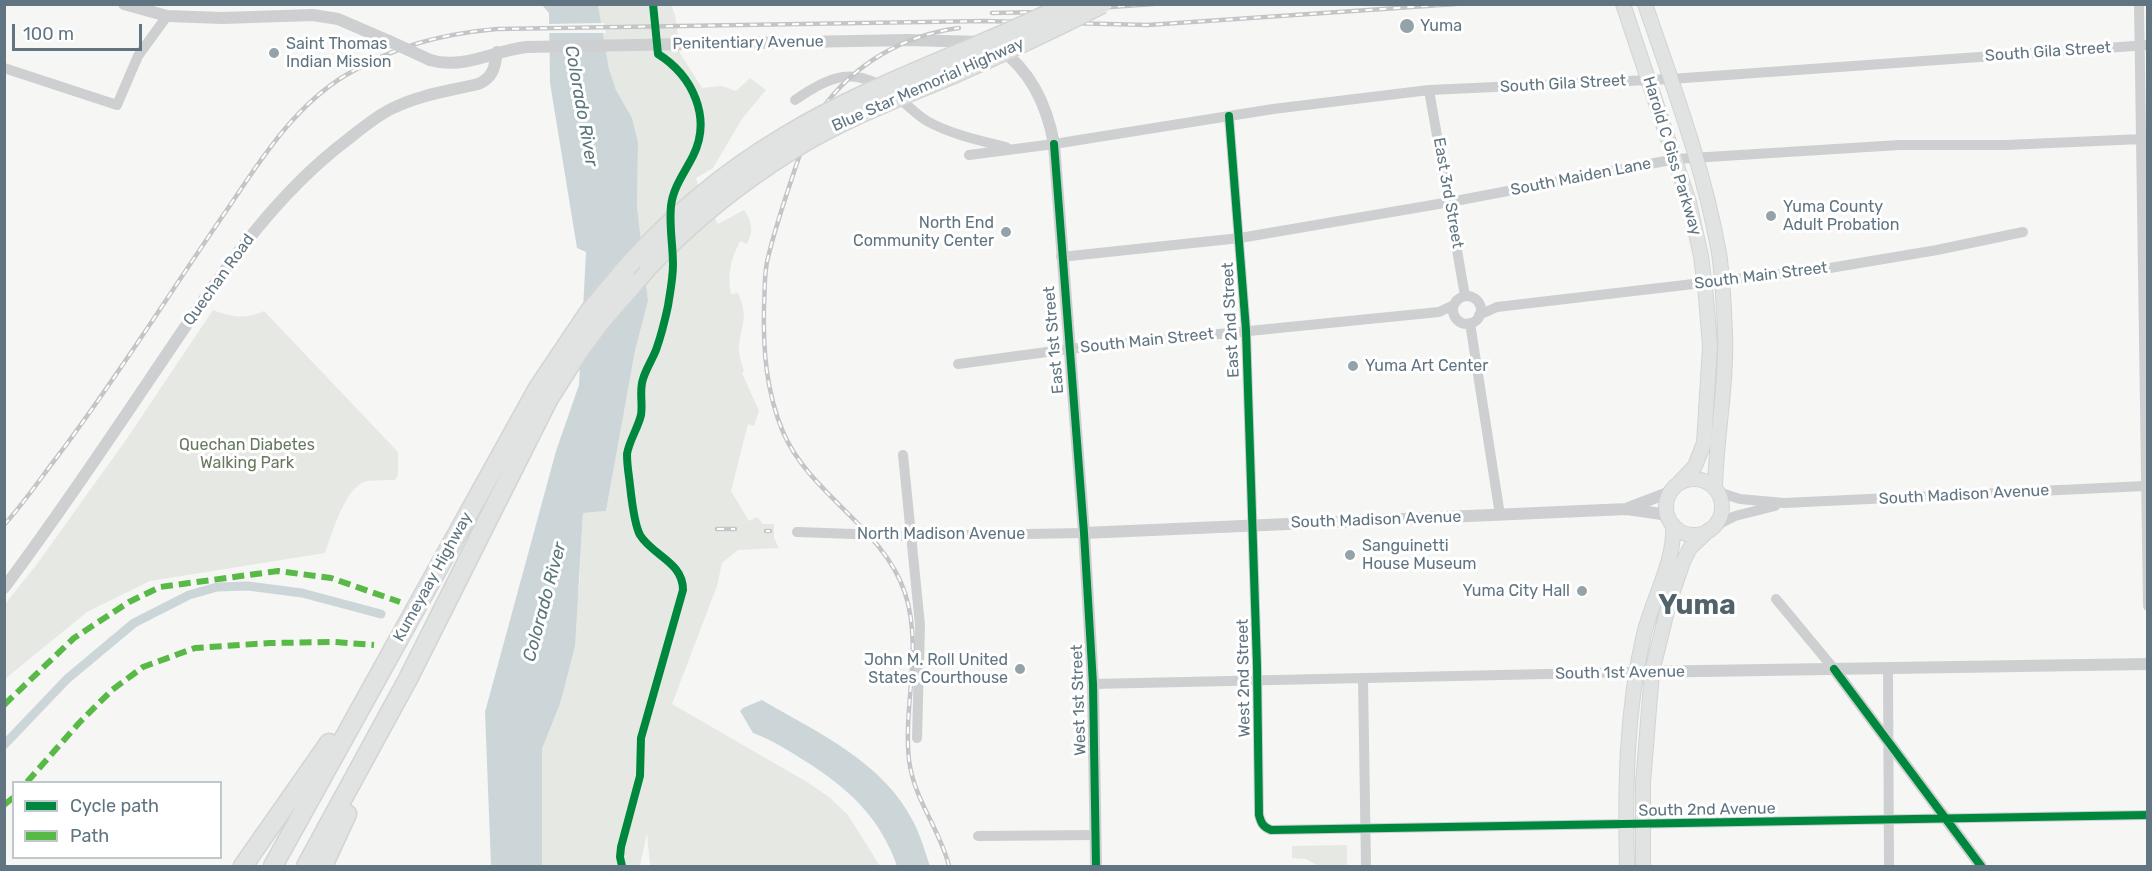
<!DOCTYPE html>
<style>
body{margin:0}
#map{position:relative;width:2152px;height:871px;overflow:hidden;background:#f6f6f5;font-family:Rubik,sans-serif}
canvas{display:block}
.frame{position:absolute;inset:0;border:6px solid #607581;pointer-events:none}
.legend{position:absolute;left:12px;top:781px;width:210px;height:78px;box-sizing:border-box;background:#fff;border:2px solid #bfc8cd;margin:0;padding:8px 10px;list-style:none;font-size:18px;color:#607581}
.legend li{display:flex;align-items:center;gap:12px;height:30px}
.legend b{width:30px;border:2px solid #bfc8cd}
.scale{position:absolute;left:12px;top:24px;width:130px;height:27px;box-sizing:border-box;border:3px solid #607581;border-top:0;padding-left:8px;font-size:18px;line-height:21px;white-space:nowrap;color:#607581;-webkit-text-stroke:4px #fff;paint-order:stroke}
</style>
<div id="map">
<canvas width="2152" height="871"></canvas>
<div class="frame"></div>
<ul class="legend">
<li><b style="height:8px;background:#00873e"></b>Cycle path</li>
<li><b style="height:8px;background:#58b947"></b>Path</li>
</ul>
<div class="scale">100 m</div>
</div>
<script>
const context = document.querySelector('canvas').getContext('2d');
context.lineJoin = 'round';
function fillPath(path, color) {
  context.fillStyle = color;
  context.fill(path, 'evenodd');
}
function strokePath(path, color, width, dash) {
  context.strokeStyle = color;
  context.lineWidth = width;
  context.lineCap = dash ? 'butt' : 'round';
  context.setLineDash(dash || []);
  context.stroke(path);
}
function label(font, color, halo, rows, align = 'center') {
  context.font = font + ' Rubik,sans-serif';
  context.lineWidth = 6;
  context.setLineDash([]);
  context.textBaseline = 'middle';
  context.strokeStyle = halo;
  context.fillStyle = color;
  for (const [text, x, y, turn = 0] of rows) {
    context.save();
    context.translate(x, y);
    context.rotate((+turn || 0) * Math.PI / 180);
    context.textAlign = isNaN(turn) ? turn : align;
    if (halo) context.strokeText(text, 0, 0);
    context.fillText(text, 0, 0);
    context.restore();
  }
}
const green = new Path2D(`
 M598 5H671L675 15 680 53 702 88 722 86 736 91 750 78 766 90 742 119 713 168 696 178 698 185 691 191 688 201 702 221 715 218 718 224 744 210C752 222 754 231 747 244L740 241C731 259 727 274 731 294L738 293C751 322 738 327 739 353 740 359 742 365 744 371L742 373 759 411 754 426 748 424 731 491 749 521 757 517 763 524H774V538L779 548 738 550 722 563 717 586 672 704 807 782 829 797 848 815 880 866H650L647 833 640 866H542V749L560 704 579 588 583 513 606 511 635 351 648 301 637 206 638 142 632 118 616 90 609 69Z
 M213 310C232 317 244 320 264 311L398 452V475L395 480C386 480 376 480 367 481 345 486 332 534 325 553L150 581 87 612 5 679V604L37 564 128 437Z
 M1347 845V866H1318L1306 859 1292 858V846Z`);
const water = new Path2D(`
 M542 5H598L609 69 616 90 632 118 638 142 637 206 648 301 635 351 606 511 583 513 575 646 560 704 542 749V866H491L485 712 556 451 579 385 586 252 577 248 550 83 549 13Z
 M762 700C818 733 884 762 914 823 921 837 925 852 930 866H897C880 817 848 788 805 761 788 750 772 740 753 733L740 711 743 708Z`);
const pier = new Path2D(`
 M604 23 606 33H547L546 24Z`);
const canal = new Path2D(`
 M4 745 67 679 134 623 189 595 217 587 248 586 302 593 381 614`);
const minor = new Path2D(`
 M2139 4 2148 606
 M4 68 117 105 138 56 167 16
 M1429 90 1465 296
 M795 100C838 70 861 67 902 101 910 107 918 116 927 121 950 134 981 141 1006 147
 M1229 116 1246 330 1257 666 1259 815C1261 823 1263 827 1271 830L2148 815
 M969 155 1054 144 1273 109 1429 90 1671 79 2148 45
 M1061 257 1240 238 1450 202 1676 159 1899 145H2006L2142 139
 M1453 310a14 14 0 1 1 28 0a14 14 0 1 1-28 0Z
 M1479 315 1497 307 1830 268 1937 250 2023 232
 M1470 323 1500 515
 M958 364 1069 349 1439 312 1454 305
 M903 455 920 625 917 738
 M1718 492 1740 499 1784 503 2145 486
 M1715 526 1735 516 1775 506
 M797 532 911 536 1084 533
 M1776 599 1834 669
 M1888 669 1889 866
 M1363 679 1366 866
 M1093 684 1637 672
 M978 836 1096 835`);
const tertiary = new Path2D(`
 M124 4 167 16 222 18 313 15 338 19 389 41
 M1000 49C1032 72 1047 106 1054 144L1084 533 1093 684 1096 866
 M430 60C463 70 493 51 526 47L909 40 981 42
 M1628 508 1670 492
 M1084 533 1627 509 1668 515
 M4 588C56 519 104 447 152 376 209 292 265 202 347 140 361 129 375 117 391 109 418 95 449 91 478 84 493 78 495 67 497 52
 M1834 669 1981 866
 M1637 672 2148 664`);
const secondary = new Path2D(`
 M1623 4 1689 202 1701 256 1706 297 1710 346 1704 443 1695 466 1679 483
 M1645 4C1673 86 1704 168 1719 253 1723 280 1724 307 1725 334 1727 386 1716 437 1715 488
 M1666 507a28 28 0 1 1 56 0a28 28 0 1 1-56 0Z
 M1627 866C1625 788 1626 711 1644 634 1653 597 1675 563 1673 525
 M1643 866V783L1652 672 1669 603 1683 562 1690 548 1709 530`);
const motorway = new Path2D(`
 M243 866 329 743
 M273 866 538 388 589 312 626 268
 M306 866 408 679 549 398 579 351 602 320 649 266
 M323 866 347 814`);
const rail = new Path2D(`
 M992 13 1042 12 1153 4
 M4 525C24 503 40 479 57 457 116 379 167 297 222 217 257 166 291 108 346 75 395 46 441 34 497 29L984 21 1148 25 1456 4
 M717 529H735
 M766 531H770
 M949 866C940 829 914 800 909 760 903 705 923 648 905 593 883 527 810 495 783 432 766 391 763 350 764 306 765 292 764 277 767 262 773 235 782 208 791 181 799 157 807 130 822 109 854 64 904 35 959 28`);
const tertiaryBridge = new Path2D(`
 M389 41 430 60`);
const motorwayBridge = new Path2D(`
 M649 266C691 221 740 182 793 149 843 118 899 97 953 74 1004 52 1053 29 1102 4
 M626 268C672 217 725 172 784 137 873 83 975 51 1069 4`);
const quiet = new Path2D(`
 M4 705 74 638 129 602 160 587 278 571 331 578 400 602
 M27 782 79 723 112 690 143 667 195 648 270 643 334 642 374 645
 M4 805 14 797`);
const cycleway = new Path2D(`
 M1229 116 1246 330 1257 666 1259 815C1261 823 1263 827 1271 830L2148 815
 M1054 144 1084 533 1093 684 1096 866
 M1834 669 1981 866
 M622 866 620 857 621 847 640 776 641 738 683 590C683 562 653 556 640 535 633 522 631 492 629 477 628 470 627 461 627 454 629 441 638 428 641 415 643 403 639 391 643 379 646 369 652 360 656 350 661 336 665 320 668 306 670 293 673 278 673 265 673 245 669 226 671 206 673 187 685 172 693 156 712 118 693 76 658 54L653 4`);
const markers = [
 [1407,26,8,"#94a2aa"],
 [274,53,6,"#94a2aa"],
 [1771,216,6,"#94a2aa"],
 [1006,232,6,"#94a2aa"],
 [1353,366,6,"#94a2aa"],
 [1350,555,6,"#94a2aa"],
 [1582,591,6,"#94a2aa"],
 [1020,669,6,"#94a2aa"]
];
const poiNames = [
 ["Yuma",1420,26],
 ["Saint Thomas",286,44],
 ["Indian Mission",286,62],
 ["Yuma County",1783,207],
 ["Adult Probation",1783,225],
 ["North End",994,223,"right"],
 ["Community Center",994,241,"right"],
 ["Yuma Art Center",1365,366],
 ["Sanguinetti",1362,546],
 ["House Museum",1362,564],
 ["Yuma City Hall",1570,591,"right"],
 ["John M. Roll United",1008,660,"right"],
 ["States Courthouse",1008,678,"right"]
];
const streetNames = [
 ["Penitentiary Avenue",748,43,-1],
 ["South Gila Street",2048,52,-4],
 ["South Gila Street",1563,84,-3],
 ["Blue Star Memorial Highway",928,85,-24],
 ["Harold C Giss Parkway",1672,156,73],
 ["South Maiden Lane",1581,177,-11],
 ["East 3rd Street",1448,193,80],
 ["South Main Street",1761,276,-7],
 ["Quechan Road",219,280,-54],
 ["East 2nd Street",1231,320,-93],
 ["East 1st Street",1054,340,-95],
 ["South Main Street",1147,341,-6],
 ["South Madison Avenue",1964,495,-3],
 ["South Madison Avenue",1376,520,-2],
 ["North Madison Avenue",941,534],
 ["Kumeyaay Highway",433,577,-61],
 ["South 1st Avenue",1620,673,-1],
 ["West 2nd Street",1244,678,-91],
 ["West 1st Street",1079,700,-92],
 ["South 2nd Avenue",1707,810,-1]
];
const parkNames = [
 ["Quechan Diabetes",247,445],
 ["Walking Park",247,463]
];
const waterNames = [
 ["Colorado River",581,106,80],
 ["Colorado River",545,602,-75]
];
const townNames = [
 ["Yuma",1697,606]
];
fillPath(green, '#e6e9e3');
fillPath(water, '#ccd6d8');
fillPath(pier, '#f6f6f5');
strokePath(canal, '#ccd6d8', 9);
strokePath(secondary, '#d2d4d4', 16);
strokePath(motorway, '#d3d4d4', 21);
strokePath(minor, '#cecfd0', 10);
strokePath(tertiary, '#cecfd0', 12);
strokePath(secondary, '#e1e2e2', 14);
strokePath(motorway, '#e1e2e2', 18);
strokePath(rail, '#c3c5c6', 4.5);
strokePath(rail, '#fff', 2, [7]);
strokePath(motorwayBridge, '#d3d4d4', 21, []);
strokePath(tertiaryBridge, '#cecfd0', 12);
strokePath(motorwayBridge, '#e1e2e2', 18);
strokePath(quiet, '#58b947', 6, [12, 6]);
strokePath(cycleway, '#00873e', 8);
for (const [x, y, r, color] of markers) {
  const dot = new Path2D();
  dot.arc(x, y, r, 0, 2 * Math.PI);
  context.fillStyle = color;
  context.fill(dot);
  strokePath(dot, '#fff', 2);
}
label('16px', '#607581', '#fff', poiNames, 'left');
label('16px', '#607581', '#fff', streetNames);
label('16px', '#66795f', '#fff', parkNames);
label('italic 18px', '#5a767c', '#fff', waterNames);
label('bold 28px', '#52626b', '#fff', townNames);
</script>
